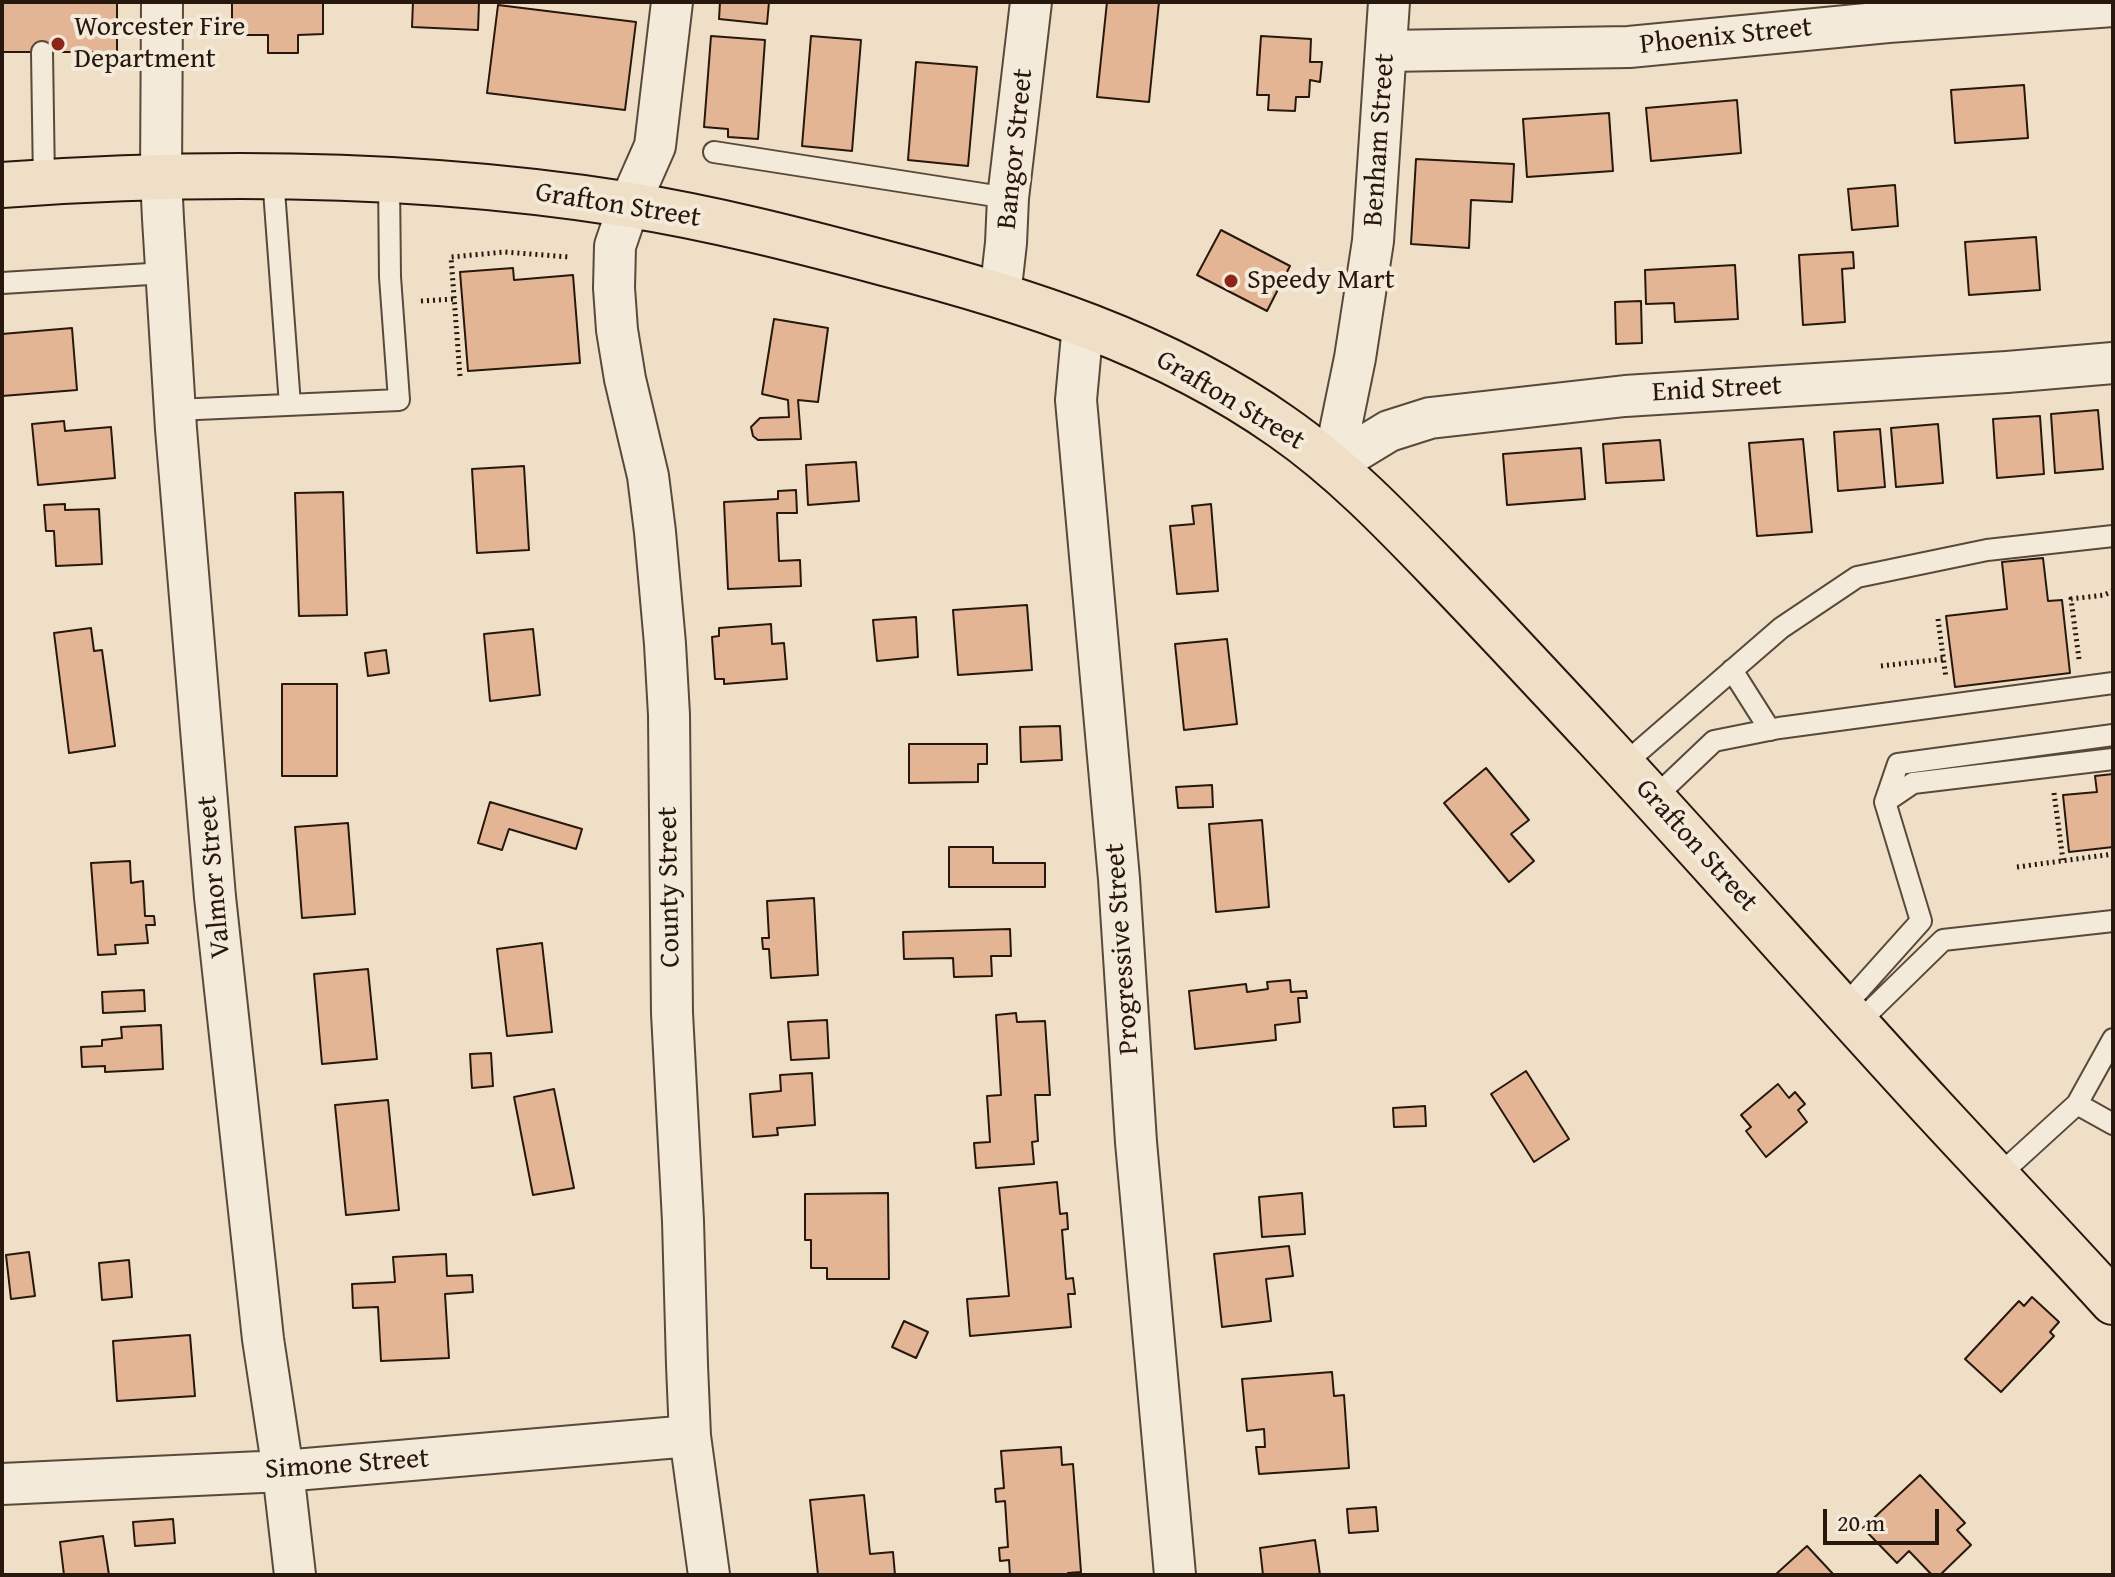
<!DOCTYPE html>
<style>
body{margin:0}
#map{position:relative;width:2115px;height:1577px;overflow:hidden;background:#eedfc6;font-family:"Gentium Book Plus",serif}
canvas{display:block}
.frame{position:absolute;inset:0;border:4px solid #27170d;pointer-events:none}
.scale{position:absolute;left:1823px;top:1509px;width:116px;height:36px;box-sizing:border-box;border:4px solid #27170d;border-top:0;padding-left:10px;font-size:24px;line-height:28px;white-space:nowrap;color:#27170d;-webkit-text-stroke:6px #f4eada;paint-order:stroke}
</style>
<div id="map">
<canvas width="2115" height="1577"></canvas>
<div class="frame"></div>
<div class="scale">20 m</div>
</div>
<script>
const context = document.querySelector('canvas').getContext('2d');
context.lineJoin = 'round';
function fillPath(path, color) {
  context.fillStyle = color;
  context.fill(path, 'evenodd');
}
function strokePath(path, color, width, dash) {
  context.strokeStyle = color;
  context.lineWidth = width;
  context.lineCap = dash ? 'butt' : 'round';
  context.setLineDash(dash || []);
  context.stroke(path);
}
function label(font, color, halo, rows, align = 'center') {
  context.font = font + ' "Gentium Book Plus",serif';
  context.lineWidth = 8;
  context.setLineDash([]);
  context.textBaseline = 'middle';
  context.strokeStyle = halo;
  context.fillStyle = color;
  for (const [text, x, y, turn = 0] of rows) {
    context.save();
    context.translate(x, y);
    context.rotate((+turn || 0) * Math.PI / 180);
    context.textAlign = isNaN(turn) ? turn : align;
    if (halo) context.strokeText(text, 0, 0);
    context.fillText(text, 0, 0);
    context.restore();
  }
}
const building = new Path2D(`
 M2 2H117V52H2Z
 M232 2H323V34L298 35V53H268V35H232Z
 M413 2H479L478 30 412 27Z
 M720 2H769L767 24 719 19Z
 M1107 2H1159L1149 102 1097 97Z
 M498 5 636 22 625 110 487 93Z
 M711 36 765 40 758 139 728 137V129L704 127Z
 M811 36 861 40 852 151 802 146Z
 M1261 36 1311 39 1310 62H1322L1320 82 1310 80 1309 97H1296L1295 111 1268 110 1269 95H1257Z
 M916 62 977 67 968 166 908 160Z
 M2024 85 2028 138 1955 143 1951 90Z
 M1737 100 1741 153 1651 161 1646 108Z
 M1609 113 1613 171 1527 177 1523 119Z
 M1416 159 1514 164 1512 202 1471 200 1469 248 1411 244Z
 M1895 185 1898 226 1852 230 1848 189Z
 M1221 230 1290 266 1267 311 1197 275Z
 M2036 237 2040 290 1969 295 1965 242Z
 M1853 252 1854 268 1842 269 1845 322 1803 325 1799 255Z
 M1735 265 1738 319 1675 322 1674 303 1646 304 1645 270Z
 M513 268 514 280 573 275 580 363 468 371 460 272Z
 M1641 301 1642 343 1616 344 1615 302Z
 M774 319 828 328 818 402 798 400 801 439 758 440 753 436 751 427 760 418 789 417 788 400 762 394Z
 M72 328 77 390 2 396V334Z
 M2098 410 2103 469 2055 473 2051 414Z
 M2040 416 2044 474 1997 478 1993 419Z
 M64 421 65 431 111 427 115 478 38 485 32 424Z
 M1938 424 1943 483 1896 487 1891 428Z
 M1880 429 1885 487 1838 491 1834 432Z
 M1803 439 1812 532 1757 536 1749 443Z
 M1660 440 1664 480 1606 483 1603 444Z
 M1581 448 1585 499 1507 505 1503 454Z
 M856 462 859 501 808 505 806 465Z
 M524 466 529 550 477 553 472 469Z
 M796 490 797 513H777L779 561 800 560 801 586 728 589 724 502 778 499V491Z
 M343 492 347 615 299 616 295 493Z
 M65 504V510L99 509 102 564 56 566 54 531H46L44 505Z
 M1211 504 1218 591 1177 594 1170 526 1194 524 1192 506Z
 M2043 558 2048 601 2062 600 2070 673 1955 687 1946 616 2007 609 2002 562Z
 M1027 605 1032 670 958 675 953 610Z
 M916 617 918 657 877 661 873 620Z
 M771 624 772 644 784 643 787 679 724 684V679H715L712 637 719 636V628Z
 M91 628 94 651 102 650 115 746 69 753 54 633Z
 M533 629 540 695 490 701 484 634Z
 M1227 639 1237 724 1184 730 1175 644Z
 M386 650 389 673 368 676 365 653Z
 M282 684H337V776H282Z
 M1060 726 1062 760 1021 762 1020 727Z
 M909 744H987V764H978V782L909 783Z
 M1486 768 1529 820 1511 834 1534 861 1509 882 1444 803Z
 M2113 774V847L2069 852 2063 795 2097 792 2095 776Z
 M1212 785 1213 807 1178 808 1176 787Z
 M490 802 582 829 576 849 509 829 502 850 478 843Z
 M1262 820 1269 907 1216 912 1209 824Z
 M348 823 355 914 302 918 295 827Z
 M949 847H993V863H1045V887H949Z
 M130 861 131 883 143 881 145 916H154L155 925H146L148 943 115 945 116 954 98 955 91 863Z
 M814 898 818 975 771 978 769 949H763L762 938H769L767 901Z
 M1010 929 1011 956H991L992 976 954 977 953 958 904 959 903 932Z
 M542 943 552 1032 507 1036 497 949Z
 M368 969 377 1059 322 1064 314 974Z
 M1290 980 1291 992 1306 991 1307 998H1298L1300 1022 1275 1025 1276 1040 1195 1049 1189 991 1246 984 1247 992 1268 989 1267 982Z
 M144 990 145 1011 103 1013 102 992Z
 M1016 1013 1017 1022 1045 1021 1050 1095H1035L1038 1141 1032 1142 1034 1164 976 1168 974 1143 990 1142 987 1096 1001 1095 996 1015Z
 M827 1020 829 1058 791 1060 788 1022Z
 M161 1025 163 1069 105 1072V1066L82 1067 81 1047 102 1046V1040L122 1038 121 1027Z
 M491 1053 493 1086 472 1088 470 1054Z
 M1526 1071 1569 1139 1534 1162 1491 1094Z
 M812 1073 815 1125 777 1128 778 1135 753 1137 750 1094 781 1091 780 1075Z
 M1778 1084 1789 1098 1795 1092 1805 1104 1798 1110 1807 1122 1766 1157 1746 1131 1751 1127 1741 1115Z
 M554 1089 574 1188 533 1195 514 1097Z
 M388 1100 399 1210 346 1215 335 1105Z
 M1425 1106 1426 1126 1394 1127 1393 1108Z
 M1057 1182 1060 1214 1067 1213 1068 1229 1062 1230 1066 1279 1073 1278 1075 1294H1068L1071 1327 970 1336 967 1299 1009 1296 999 1188Z
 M888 1193 889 1279H827V1268H811V1240H805V1194Z
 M1302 1193 1305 1234 1262 1237 1259 1197Z
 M1289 1246 1293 1276 1266 1279 1271 1321 1222 1327 1214 1254Z
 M29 1252 35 1296 11 1299 6 1255Z
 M446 1254 447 1276 472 1275 473 1292 445 1294 449 1358 381 1361 378 1307 353 1308 352 1284 395 1282 393 1257Z
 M129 1260 132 1297 102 1300 99 1263Z
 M2032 1297 2059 1322 2050 1332 2054 1336 2001 1392 1965 1359 2019 1301 2024 1306Z
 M904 1321 928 1332 916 1358 892 1347Z
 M190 1335 195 1396 117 1401 113 1341Z
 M1332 1372 1334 1396 1344 1395 1349 1468 1259 1474 1256 1447H1265L1264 1429 1247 1431 1242 1379Z
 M1061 1447 1062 1465 1073 1464 1081 1572 1068 1573V1575H1010L1009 1560 1000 1561 999 1548 1008 1547 1005 1501 996 1502 995 1489 1004 1488 1001 1451Z
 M1920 1475 1965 1523 1957 1530 1971 1545 1940 1575H1932L1909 1551 1897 1563 1863 1528Z
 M864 1495 870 1554 893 1552 895 1575H818L810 1500Z
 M1376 1507 1378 1531 1349 1533 1347 1509Z
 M173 1519 175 1543 135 1546 133 1522Z
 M103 1536 109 1575H64L60 1542Z
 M1315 1540 1320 1575H1263L1260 1548Z
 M1807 1546 1834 1575H1775Z`);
const path = new Path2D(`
 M421 301 454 299
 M460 376 451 257 505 252 569 257
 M1938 619 1946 678
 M2079 659 2071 599 2104 595 2113 591
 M1881 666 1943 659
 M2054 793 2063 860
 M2017 867 2113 854`);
const lane = new Path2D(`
 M42 52 44 182
 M714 152 1008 198
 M273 177 290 405
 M2 283 166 273
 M175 410 399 400 390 277 389 180
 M1732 670 1770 730
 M1623 765 1781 628 1857 577 1987 550 2113 536
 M1653 799 1714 741 1779 728 2113 683
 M1885 802 1913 783 2113 759
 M1843 1008 1921 921 1885 802 1898 764 2113 735
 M1857 1024 1943 940 2113 921
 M2077 1104 2113 1124
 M1997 1177 2077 1104 2113 1039`);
const street = new Path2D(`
 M162 2 161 177 163 219 176 429 215 897 263 1339 283 1471 295 1575
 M672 2 655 146 629 205 615 246 614 288 617 330 625 379 648 476 655 532 665 644 669 715 672 1013 683 1221 687 1365 690 1436 709 1575
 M1386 51 1629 47 1888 22 2113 6
 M1000 296 1006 243 1008 198 1031 2
 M1083 324 1076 400 1119 879 1136 1142 1175 1575
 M1333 465 1389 431 1430 418 1625 396 2007 372 2113 363
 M1333 465 1355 358 1373 241 1389 2
 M2 1484 283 1471 690 1436`);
const highway = new Path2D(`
 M2 185C209 170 418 172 624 204 712 218 798 240 884 263 1023 299 1163 343 1282 427 1341 468 1391 520 1441 572 1494 627 1546 683 1598 739 1710 860 1819 984 1931 1106 1991 1171 2053 1236 2113 1302`);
const markers = [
 [58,44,8,"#8f2418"],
 [1231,281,8,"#8f2418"]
];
const poiNames = [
 ["Worcester Fire",74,28],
 ["Department",74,60],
 ["Speedy Mart",1247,281]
];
const streetNames = [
 ["Phoenix Street",1726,37,-6],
 ["Benham Street",1380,140,-86],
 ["Bangor Street",1016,149,-84],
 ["Grafton Street",618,206,9],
 ["Enid Street",1717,390,-3],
 ["Grafton Street",1230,401,31],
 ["Grafton Street",1696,846,48],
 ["Valmor Street",215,877,-95],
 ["County Street",670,887,-91],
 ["Progressive Street",1123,949,-94],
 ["Simone Street",347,1465,-4]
];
fillPath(building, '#e4b594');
strokePath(building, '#27170d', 2);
strokePath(lane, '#59493b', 24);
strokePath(street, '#59493b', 44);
strokePath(highway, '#27170d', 48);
strokePath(path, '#27170d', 5, [2, 4]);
strokePath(lane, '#f4eada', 20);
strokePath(street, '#f4eada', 40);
strokePath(highway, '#eedfc6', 44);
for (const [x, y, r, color] of markers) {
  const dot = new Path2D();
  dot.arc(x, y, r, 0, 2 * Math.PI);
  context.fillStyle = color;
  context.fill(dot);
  strokePath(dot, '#f4eada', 3);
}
label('28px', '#27170d', '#f4eada', poiNames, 'left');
label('28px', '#27170d', '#f4eada', streetNames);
</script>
